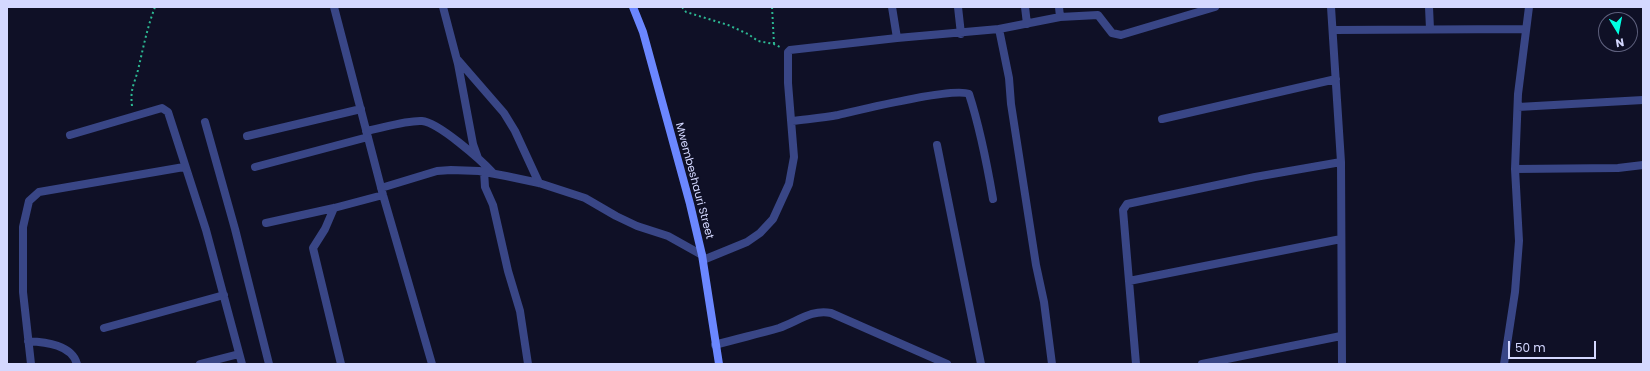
<!DOCTYPE html>
<style>
body{margin:0}
#map{position:relative;width:1650px;height:371px;overflow:hidden;background:#0f1026;font-family:Poppins,sans-serif}
canvas{display:block}
.frame{position:absolute;inset:0;border:8px solid #d4d8ff;pointer-events:none}
.north{position:absolute;left:1598px;top:12px;width:40px;height:40px;box-sizing:border-box;background:#0f1026;border:1px solid #5e607d;border-radius:50%;rotate:170deg;font-size:11px;font-weight:700;line-height:16px;text-align:center;color:#d4d8ff}
.north::after{content:'';display:block;margin:auto;width:14px;height:18px;background:#00ffe2;clip-path:polygon(50% 0,100% 100%,50% 72%,0 100%)}
.scale{position:absolute;left:1508px;top:341px;width:88px;height:18px;box-sizing:border-box;border:2px solid #d4d8ff;border-top:0;padding-left:5px;font-size:12px;line-height:14px;white-space:nowrap;color:#d4d8ff;-webkit-text-stroke:3px #0f1026;paint-order:stroke}
</style>
<div id="map">
<canvas width="1650" height="371"></canvas>
<div class="frame"></div>
<div class="north">N</div>
<div class="scale">50 m</div>
</div>
<script>
const context = document.querySelector('canvas').getContext('2d');
context.lineJoin = 'round';
function strokePath(path, color, width, dash) {
  context.strokeStyle = color;
  context.lineWidth = width;
  context.lineCap = dash ? 'butt' : 'round';
  context.setLineDash(dash || []);
  context.stroke(path);
}
function label(font, color, halo, rows, align = 'center') {
  context.font = font + ' Poppins,sans-serif';
  context.lineWidth = 3;
  context.setLineDash([]);
  context.textBaseline = 'middle';
  context.strokeStyle = halo;
  context.fillStyle = color;
  for (const [text, x, y, turn = 0] of rows) {
    context.save();
    context.translate(x, y);
    context.rotate((+turn || 0) * Math.PI / 180);
    context.textAlign = isNaN(turn) ? turn : align;
    if (halo) context.strokeText(text, 0, 0);
    context.fillText(text, 0, 0);
    context.restore();
  }
}
const path = new Path2D(`
 M682 7 686 12 728 25 748 34 758 41 774 44 780 47
 M772 7 774 44
 M132 106C130 89 134 85 138 70 143 49 147 28 155 7`);
const street = new Path2D(`
 M334 7 383 195 432 364
 M443 7 458 64 473 144 478 158
 M892 7 897 38
 M958 7 961 34
 M1025 7 1027 24
 M1059 7 1060 17
 M1331 7 1341 162 1342 364
 M1429 7 1430 29
 M999 29 1009 78 1011 104 1036 265 1044 302 1052 364
 M1334 30 1526 29
 M458 60 504 113 515 131 539 183
 M1518 107 1643 100
 M1162 119 1336 79
 M792 121C807 119 823 118 838 115 860 110 953 87 969 94 980 128 987 164 993 199
 M205 122 235 229 269 364
 M366 131C382 128 407 120 422 121 438 122 481 160 493 173
 M70 135 162 108 168 112 206 230 242 364
 M247 136 361 109
 M937 145 981 364
 M255 167 368 137
 M1515 169 1618 168 1643 165
 M484 171 485 187 493 205 508 271 520 311 528 364
 M381 188 437 171 451 170 479 171 506 176 539 183 585 198 616 216 637 226 668 236 702 255
 M334 208 325 229 313 248 341 364
 M266 223 334 208 383 195
 M703 260 747 242 760 233 773 219 789 184 794 157 788 83V52L790 50 897 38 999 29 1060 17 1098 15 1112 33 1121 35 1215 7
 M1129 281 1341 239
 M104 328 224 295
 M28 341C46 342 72 345 77 364
 M715 345C736 339 758 334 779 328 797 322 811 309 831 313L947 364
 M31 364 23 292V227L29 201 39 192 184 167
 M200 364 239 354
 M1136 364 1123 210 1127 204 1255 177 1341 162
 M1202 364 1341 336
 M1504 364 1515 292 1519 241 1515 169 1518 94 1529 7`);
const secondary = new Path2D(`
 M633 7 643 32 690 204 702 255 719 364`);
const streetNames = [
 ["Mwembeshauri Street",694,181,75]
];
strokePath(path, '#2db993', 2, [2, 3]);
strokePath(street, '#394686', 8);
strokePath(secondary, '#6b87ff', 8);
label('11px', '#d4d8ff', '#0f1026', streetNames);
</script>
